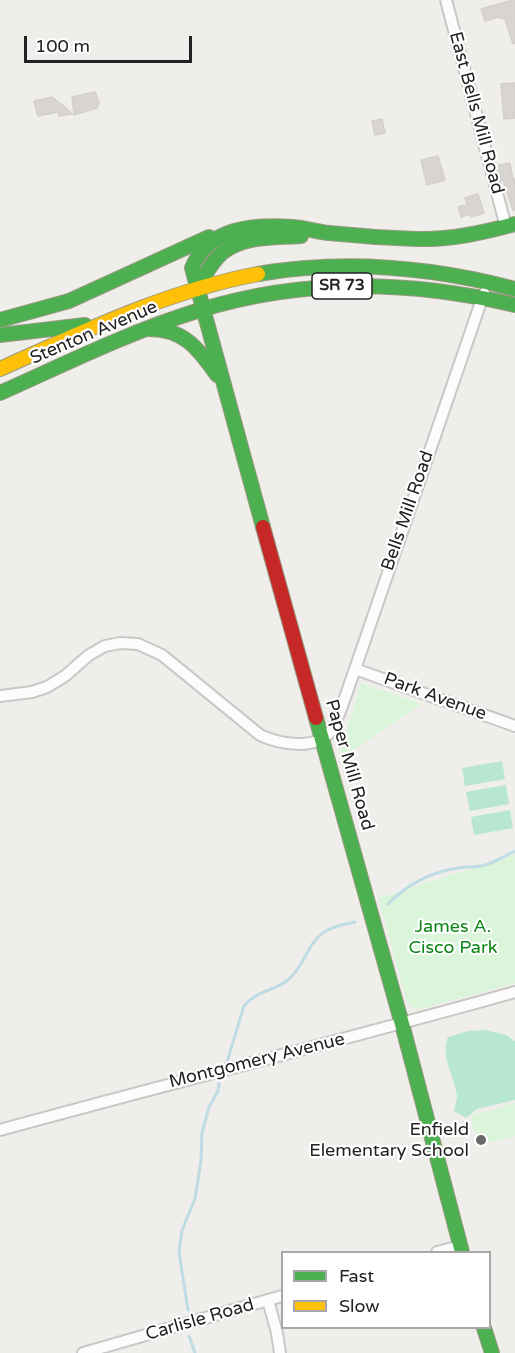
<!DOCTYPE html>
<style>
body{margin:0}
#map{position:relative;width:515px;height:1353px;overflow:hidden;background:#f0eeeb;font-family:"Varela Round",sans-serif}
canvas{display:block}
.legend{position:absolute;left:281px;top:1251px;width:210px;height:78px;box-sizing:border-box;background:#fff;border:2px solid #a7a7a7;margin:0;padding:8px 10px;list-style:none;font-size:18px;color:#222}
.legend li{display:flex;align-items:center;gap:12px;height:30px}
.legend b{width:30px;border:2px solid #a7a7a7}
.scale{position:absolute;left:24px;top:36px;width:168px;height:27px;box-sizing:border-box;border:3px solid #222;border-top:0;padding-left:8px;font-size:18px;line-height:21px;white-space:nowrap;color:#222;-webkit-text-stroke:4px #fff;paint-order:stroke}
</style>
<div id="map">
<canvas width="515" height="1353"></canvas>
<ul class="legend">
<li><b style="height:8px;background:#4caf50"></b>Fast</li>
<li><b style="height:8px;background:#ffc107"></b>Slow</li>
</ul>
<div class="scale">100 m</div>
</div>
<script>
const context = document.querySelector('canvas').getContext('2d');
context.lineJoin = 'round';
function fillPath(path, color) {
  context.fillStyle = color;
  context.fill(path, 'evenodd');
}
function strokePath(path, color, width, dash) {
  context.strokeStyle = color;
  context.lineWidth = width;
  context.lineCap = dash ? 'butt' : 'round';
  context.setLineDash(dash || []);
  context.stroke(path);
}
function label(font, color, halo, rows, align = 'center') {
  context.font = font + ' "Varela Round",sans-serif';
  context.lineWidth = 4.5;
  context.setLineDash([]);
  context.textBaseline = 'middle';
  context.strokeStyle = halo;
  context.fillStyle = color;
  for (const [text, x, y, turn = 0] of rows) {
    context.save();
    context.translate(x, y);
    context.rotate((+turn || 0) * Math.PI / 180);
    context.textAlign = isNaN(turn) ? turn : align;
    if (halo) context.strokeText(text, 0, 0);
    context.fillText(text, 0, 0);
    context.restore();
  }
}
const park = new Path2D(`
 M361 683 422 704 340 759 339 756Z
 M515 855V983L421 1009 413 1008 407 1002 378 898Z
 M515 1103V1136L490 1142 479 1138 472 1125 471 1116Z`);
const pitch = new Path2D(`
 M502 761 505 779 465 786 462 768Z
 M506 785 509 804 470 811 466 792Z
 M510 810 513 828 474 835 471 817Z
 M485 1030 506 1035 515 1041V1100L477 1109 466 1118 454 1111C455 1106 457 1101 457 1096 455 1077 440 1057 448 1037L468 1031Z`);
const stream = new Path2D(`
 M388 904C406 885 431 872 457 868 467 866 476 868 485 865 495 862 505 856 515 851
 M227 1062 244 1006C256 991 274 991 288 980 304 967 307 944 324 932 333 926 345 924 355 922
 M188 1310 179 1252 182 1230 195 1199 201 1160 202 1133 209 1107 218 1091 219 1083
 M189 1336 195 1353`);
const building = new Path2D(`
 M512 0H515V43L513 44 505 19 498 17 485 21 481 9Z
 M515 83V118L504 119 501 84Z
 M95 92 99 102 97 108 74 115 72 97Z
 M52 97 66 108 72 114 59 116 58 112 38 116 34 101Z
 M382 119 385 133 375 135 372 121Z
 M438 156 445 180 427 185 421 160Z
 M510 163 513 180 515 179V210H513L503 180H501L499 165Z
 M478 194 484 213 471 217V214L461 217 458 207 467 205 465 198Z`);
const street = new Path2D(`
 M446 0 506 227
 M355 669 515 726
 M0 696 32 692 47 687 65 676 89 655 105 646 120 643 138 644 162 655 260 735C279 744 316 751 331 731 338 722 350 682 355 669L484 293
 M0 1130C171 1083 344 1040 515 992
 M437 1252 460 1246
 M268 1300 277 1333 280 1353
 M83 1353 282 1296`);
const fast = new Path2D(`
 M258 274C345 259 431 267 515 289
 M197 288C205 276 211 262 222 253 243 235 275 238 301 236
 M0 320 69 301 209 237
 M147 329C183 328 198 348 217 375
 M0 335 85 325
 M0 393C65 364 129 332 197 311 302 278 409 280 515 305
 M263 527 192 268C209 227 254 224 293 227 306 228 317 232 329 233 358 236 387 238 416 239 450 240 482 233 515 224
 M316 718 402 1024 462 1252
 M484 1328 492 1353`);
const slow = new Path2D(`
 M0 369C84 331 167 291 258 274`);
const jam = new Path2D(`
 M263 527 316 718`);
const markers = [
 [481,1140,6,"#6a6968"]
];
const shields = [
 [342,286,60]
];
const shieldNames = [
 ["SR 73",342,286]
];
const streetNames = [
 ["East Bells Mill Road",476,113,75],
 ["Stenton Avenue",94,333,-23],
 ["Bells Mill Road",408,511,-71],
 ["Park Avenue",435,697,20],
 ["Paper Mill Road",349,765,74],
 ["Montgomery Avenue",257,1061,-14],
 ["Carlisle Road",200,1320,-16]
];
const parkNames = [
 ["James A.",453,927],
 ["Cisco Park",453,948]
];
const poiNames = [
 ["Enfield",469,1130],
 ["Elementary School",469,1151]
];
fillPath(park, '#daf5da');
fillPath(pitch, '#b7e6d2');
strokePath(stream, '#bfdbe3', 3);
fillPath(building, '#d7d4d2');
strokePath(building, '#d3d0cc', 1.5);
strokePath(street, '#c9c8c7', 14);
strokePath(fast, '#999a82', 16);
strokePath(slow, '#999a82', 16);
strokePath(jam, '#999a82', 16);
strokePath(street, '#fdfcfc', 10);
strokePath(fast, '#4caf50', 14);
strokePath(slow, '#ffc107', 14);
strokePath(jam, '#c62828', 14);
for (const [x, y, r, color] of markers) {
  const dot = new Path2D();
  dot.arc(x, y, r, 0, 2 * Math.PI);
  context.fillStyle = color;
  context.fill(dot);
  strokePath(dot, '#fff', 2);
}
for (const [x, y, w] of shields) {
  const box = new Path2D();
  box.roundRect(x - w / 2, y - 13, w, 26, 4.5);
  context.fillStyle = '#fff';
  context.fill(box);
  strokePath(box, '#222', 1.5);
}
label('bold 16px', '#222', null, shieldNames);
label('18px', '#222', '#fff', streetNames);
label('18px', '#0c8416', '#fff', parkNames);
label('18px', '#222', '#fff', poiNames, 'right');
</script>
